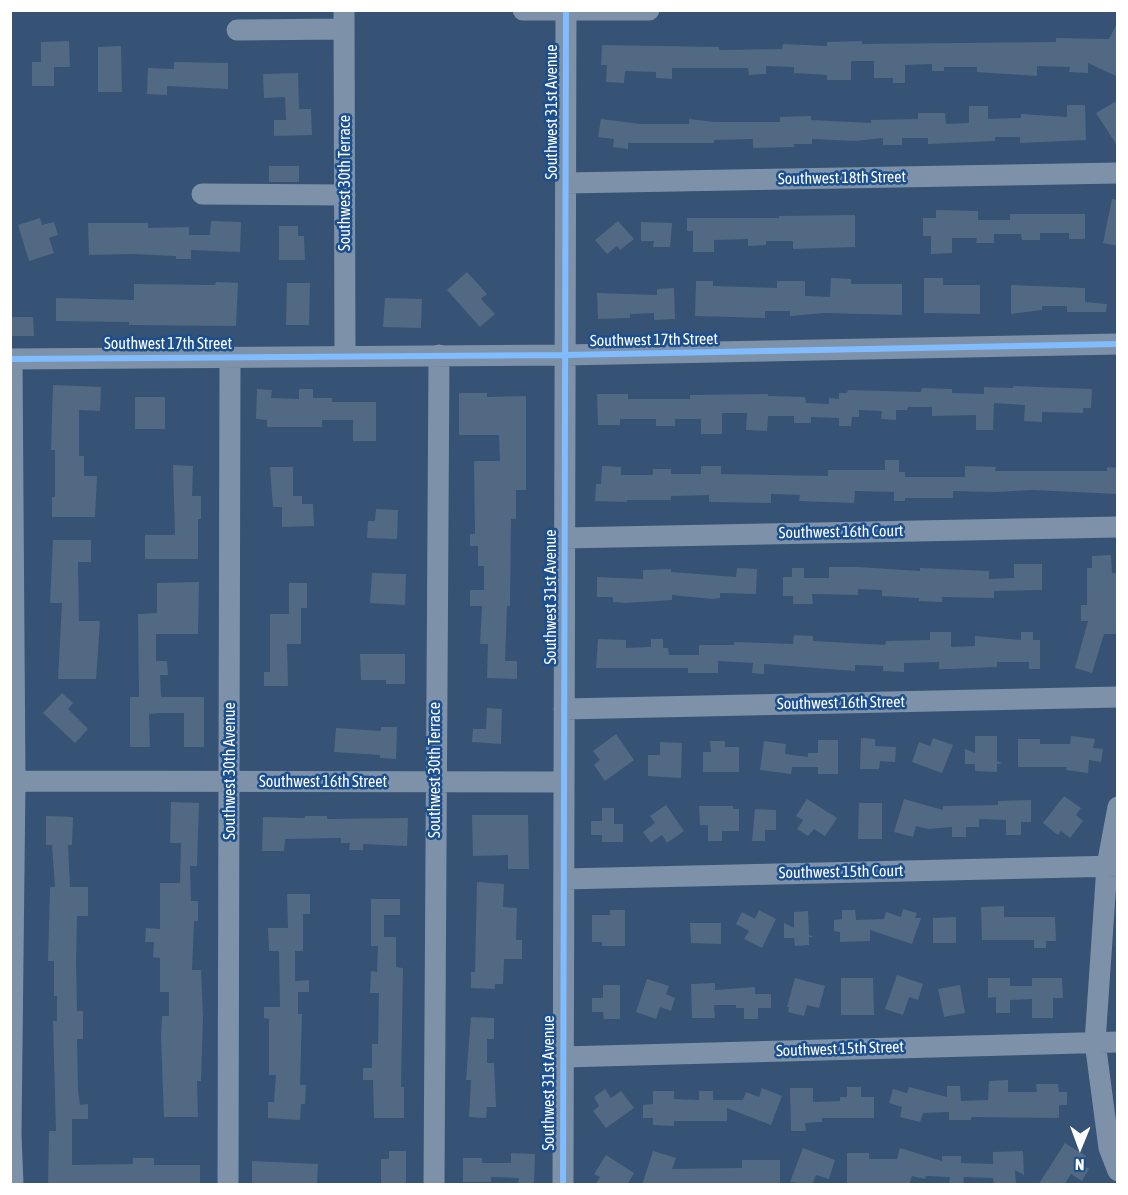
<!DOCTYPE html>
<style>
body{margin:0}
#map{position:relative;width:1128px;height:1195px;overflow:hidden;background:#365274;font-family:"Asap Condensed",sans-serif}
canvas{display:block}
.frame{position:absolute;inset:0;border:12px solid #fff;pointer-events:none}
.north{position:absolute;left:1050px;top:1117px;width:60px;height:60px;-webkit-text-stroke:4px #1b4f8f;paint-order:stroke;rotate:181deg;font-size:16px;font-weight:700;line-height:24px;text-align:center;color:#fff}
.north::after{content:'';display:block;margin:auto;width:21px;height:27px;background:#fff;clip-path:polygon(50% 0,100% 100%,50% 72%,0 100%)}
</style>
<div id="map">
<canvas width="1128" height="1195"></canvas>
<div class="frame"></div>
<div class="north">N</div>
</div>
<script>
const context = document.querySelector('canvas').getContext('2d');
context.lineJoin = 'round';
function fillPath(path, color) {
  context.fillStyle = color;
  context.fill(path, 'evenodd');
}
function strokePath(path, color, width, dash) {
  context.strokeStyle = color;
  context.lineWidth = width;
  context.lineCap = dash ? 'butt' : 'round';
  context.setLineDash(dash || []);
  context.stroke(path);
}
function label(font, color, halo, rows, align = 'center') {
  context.font = font + ' "Asap Condensed",sans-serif';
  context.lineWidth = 5;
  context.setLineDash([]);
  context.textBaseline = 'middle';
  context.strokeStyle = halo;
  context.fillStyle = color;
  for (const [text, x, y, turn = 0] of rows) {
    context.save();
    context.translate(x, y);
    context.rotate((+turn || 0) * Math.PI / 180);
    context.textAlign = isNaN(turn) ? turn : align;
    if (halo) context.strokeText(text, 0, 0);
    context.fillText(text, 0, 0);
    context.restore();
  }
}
const building = new Path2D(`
 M1118 22V77L1088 63V73L1069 72 1070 67 1037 66V76L977 72V67H944V71H932V64L905 65V83H893V78H874V61H851V80H827V75L794 73V67L766 66V74L749 75 748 68H672V79L656 78V72L625 71 624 83 606 82 607 65H601L602 45 719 47V50L782 49 783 44 827 46V42L862 41V44L1056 42V38L1109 39Z
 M69 41 70 67H54V86H32V62H41V42Z
 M121 46 122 92H98V47Z
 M174 62 228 63V89L167 86V95L147 94 148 68 174 69Z
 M298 73 299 109H311L312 135 274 136V120H286L285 97 264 98 263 74Z
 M1118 100V147L1096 113Z
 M1067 105H1085L1086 140 1020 143V137H995V141L928 144V138H902V145H883V138L854 141 812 139V144H794V147L753 148V139L714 140V143H628V149L613 147 614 139 598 137 601 119 641 124H689V119L715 122H780V117L811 116V120L871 123V120L918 119V113H945L946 124 969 123V106H988V119L1021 118V114L1067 117Z
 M269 166H299V182H269Z
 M1112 199 1118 200V246L1103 243Z
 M936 210 978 211V220H1010V214H1085V239H1069V233H1040V240H1022L1021 234H994V243H976L977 238H952V253L931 254V236H923V218H936Z
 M855 215V247L793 249V241H766V245L748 246V239L714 240V252H693V231H687V218H779V216Z
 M40 218 42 225 54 222 58 235 49 238 54 253 29 261 18 225Z
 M211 221 241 222 240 252 191 250V259H176V256L132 254 89 255 88 223H148V228L189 227V235H210Z
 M618 221 634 239 620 250 617 246 607 254 595 240Z
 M641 222 672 223 670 247H653L654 241H641Z
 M279 226H298V236H304L305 260H279Z
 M467 272 487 294 481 299 495 314 480 327 447 290Z
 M831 278 851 279V284H902V315L824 313 790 316V311H765V318L695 316 696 281H713V286L777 288V281H805V296L830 297Z
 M924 278H943V285H980V314L924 313Z
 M216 282 238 283 236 326 129 325V322L56 321V298L134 300V284L215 285Z
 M287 283H310L309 325H286Z
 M1011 285 1085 288V302L1107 304 1106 312H1067V306H1042V310L1011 314Z
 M674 288 675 319 654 320V313L630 314V318L598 319 597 293 657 295V289Z
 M385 298 422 299 421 328 383 327Z
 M10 317H33L34 336H10Z
 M53 385 101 387 100 411 79 410V456H84V476H97L95 517H52V497H55V450H51Z
 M1013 386 1092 389 1091 408H1083V413L1042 412V422L1024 421 1025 405 994 403 993 430H976V415L932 416V407H908L907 410H896V420L881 419 882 411 859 410V417H852L851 426H839V418L811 417V423H794V416H768L767 431 746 430 747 413H722V434H701V419H675V426H656V419H620V425H598L597 394H628V399H690V395L768 394V396L805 397 806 403 829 404V398L839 399V393H847L848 390 921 392 922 388 952 389V393L984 394V387L1013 388Z
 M257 389 272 390 271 398 299 399V389H313V398H332V402H376V441H353V420H322V427H267V420L256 419Z
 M459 393H487V397L526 396V490H516V519H511L510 606H507L505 661H517V679L487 678 488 644H480L482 606H470V590H484V566H478V546H470V534H475L474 461H500L499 435H459Z
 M135 397H165V429H135Z
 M885 460H899V472H905V477H965V466L996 467 995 471H1107V467L1118 468V494L1032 490 995 492 953 491V498H905V501H894V492L855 491 854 503 799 501 800 495 771 494V503L709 502V495L671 496V500H627V502L595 501 596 484H601L602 466 621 467V475H653V469H671V474H701V466H721V474L828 476V470H885Z
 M173 465 193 466 192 496H201V519H198V559H145V535H175Z
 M270 467H293V496H302V504H313L314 526 282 527V507H273Z
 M376 509 398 510 397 539 367 538 368 521H375Z
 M53 540H91V562H78L79 621H100L96 679H58L62 603H50Z
 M1111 555 1112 573H1118V634H1104L1092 673 1075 668 1088 621H1081V605H1087V568H1092V556Z
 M1014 564H1042V590L994 591V598L942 597V602L919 601V598L882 596V590L858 589V595L812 594 813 604H793V596H783V577H792V568H804V578H829V567H858L920 571V568L989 571V579L1014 578Z
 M737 568 757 569 756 594 720 593V598L713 599 672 595V600L625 603 613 602V597H597V577L643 579V570L671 569V572L736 577Z
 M372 573 406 574 405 605 370 603Z
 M199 582 198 634H156V661H167L168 675H160L161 697H204V747H184V713H160L149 714 150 747H130V697H139L138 614 157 613V583Z
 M289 583H307V608H301V644H287L288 686H264V672H270V614H289Z
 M930 632H951V647L975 646V636L1021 640V632H1033V640H1040V669H1029V662H997V667L951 669H939V662L904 663V672L883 671V666L855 665V671L764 664V674L752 673 753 663 718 661V673H688V668H596L598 639 626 640V648L651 647V639H663V648H668L669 655H699V645H734V642L793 644 794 635 813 636V641L885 645 886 641 930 640Z
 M360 654H405V684H386V680H361Z
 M62 693 73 703 68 709 88 729 75 743 43 713Z
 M487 708 502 709 501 744 472 742 473 729H486Z
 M381 727H397L396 759 380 758V755L334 752 336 728 381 731Z
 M616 734 634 760 605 781 594 765 600 760 593 751Z
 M975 736H997V761L1002 763 997 764V772L975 771V764H965V749L975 753Z
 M1071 736 1095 739 1093 748 1103 749 1101 762 1089 760 1088 773 1066 770 1067 767H1018V739H1040V744H1070Z
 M861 738 875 739V746L896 747 895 762 880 761 879 769H860Z
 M933 738 953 745 942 773 912 762 919 742 930 746Z
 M818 740H838V774H818V767H792L791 774 760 770 764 741 786 744 785 754 808 757V753H818Z
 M710 741H725V747H739V772H703V752H711Z
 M660 742 682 743 681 778 648 776V755H660Z
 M1064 796 1081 808 1076 815 1083 821 1070 838 1061 831 1058 835 1043 823Z
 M807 799 837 818 825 836 814 829 808 836 797 829 803 820 796 816Z
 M904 799 943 810V806L998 805V801L1031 800V822H1021V835H1006V820L979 819V827H966V837H952V827L928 829 916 826 913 837 894 832Z
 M171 802 199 803 197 866H190L191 901H198V921H194L192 970H201L203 1017 201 1081H197L198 1117H164L161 1037 162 1016H169V992H160V958L153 957 154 942H145L146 928 160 929V883H180L181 843H170Z
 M859 803H882V839H858Z
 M666 805 684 831 667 843 662 835 651 843 643 832 655 823 650 816Z
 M699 806H733V809H739V831H722V841H708V825H700Z
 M602 808H614V824H623V842H602V835H591V821H602Z
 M755 809 776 810V830H765V841H752Z
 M472 815H528L529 869H508V855L473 856Z
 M46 816 73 817 72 845H68L70 887H88V916H77L76 961 77 1011H83V1039H77L78 1090 80 1105 88 1104V1119H72V1165L133 1164V1158H154V1165H200V1185H48L49 1131H56L53 1021H57V996H54V961H48L50 887H55L52 845H46Z
 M305 816H327V819L408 818 407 846 363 844V850H349L350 843H341V838L285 839 284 851H262L263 817 305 818Z
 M477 882 504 884 503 907 517 908 516 940H522V959H504L503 984H495V989L471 988V972H475Z
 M287 894H310V914H303V951H295V981L309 980V992H298V1014H302L300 1085H306L305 1104H301L300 1120 268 1118V1102H274L276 1075H269V1019L264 1018V1007H280L279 951H269L268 928H288Z
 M371 899H400V915H384V937H396V967L403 968 401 1087H404V1118H374L373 1080H363V1068H372V1044H378L379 993H370L371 971 377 972 378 946H371Z
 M1004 906V917H1055L1056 941H1046V948H1034V940H982L981 907Z
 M903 909 917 913 915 918H921L912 944 870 930V941L840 942V932L834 931V920L842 919V910H855L856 920 884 919 886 912 901 917Z
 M610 910H625V946H602V942H592V915H610Z
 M759 910 776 919 762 948 744 939 749 931 736 924 742 912 755 919Z
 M808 911 809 935 814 937H809V945L795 946 794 938H784V923L794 928V912Z
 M956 917V943H933V918Z
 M690 923H721V944L691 943Z
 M897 975 923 984 918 1000 909 997 903 1015 885 1009Z
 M795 978 825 986 819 1008 807 1005 804 1016 788 1012 789 1007H787Z
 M841 978H873L874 1015H841Z
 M988 978H1010V986H1032V978H1062L1063 998H1053V1018H1032V999L1010 1000V1013H996V997L988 998Z
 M647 979 669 986 666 994 675 998 671 1011 660 1007 656 1019 636 1012Z
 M715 983V990L755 987V994H771V1008H758V1019H744V1008H736V1005H714L715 1018H692L691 984Z
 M603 985H620V1019H604L603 1012H592V998H603Z
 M960 985 965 1013 944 1017 938 989Z
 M471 1017 494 1018V1039H487V1063H494L496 1107H487L486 1118 469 1117 471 1080H466Z
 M1008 1080V1092H1037L1036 1084H1058L1059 1092H1067V1105H1059V1118L971 1117V1120H949V1112L923 1113 920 1122 900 1117 902 1107 889 1103 893 1089 907 1093 909 1087 947 1097V1086H960L961 1101 988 1100 989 1081Z
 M847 1087H861V1097H874V1118H822V1122L805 1123 806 1131H791L790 1088H813V1102L840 1101V1097H847Z
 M762 1088 782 1096 771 1125 727 1108V1121H674V1126L653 1125V1118H643V1105L653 1104V1091H674V1099L699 1100V1091H713V1100H743L746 1092 759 1097Z
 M605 1089 611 1098 621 1091 634 1108 606 1128 593 1111 599 1106 594 1097Z
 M1065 1143 1086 1156 1081 1164 1089 1169 1082 1181 1071 1174 1064 1185H1038Z
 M803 1148 835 1160 829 1179 816 1175 812 1185 790 1182Z
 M900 1148 942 1161V1156H961V1163L993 1164V1152L1023 1151 1024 1175 1015 1170 1016 1185H994L993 1178 964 1177 963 1185H949L950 1177 926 1176 925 1179 912 1176 909 1185H847V1153H869V1159H897Z
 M389 1151H406V1185H381V1159H389Z
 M653 1151 676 1158 672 1169 742 1168V1160H780V1185H642Z
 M511 1153 535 1154 534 1185H518L519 1178 491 1177V1182H463V1158H482V1163H511Z
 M606 1155 634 1173 627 1185H595L600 1177 594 1174Z
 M252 1161 318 1164 317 1185H252Z`);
const minor = new Path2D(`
 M344 10 345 356
 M523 10H649
 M237 30 344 29
 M566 183 1118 173
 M202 194 345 195
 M10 359 565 355 1118 344
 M12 359 15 781 11 1135 13 1184
 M564 538 1118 527
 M564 709 1118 697
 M10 781 564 782
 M1118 807 1107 866 1095 1042 1109 1148 1118 1171
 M564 879 1118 866
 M563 1057 1118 1042
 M228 1184 230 357
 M434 1184 439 355
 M563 1184 566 10`);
const cycleway = new Path2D(`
 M10 359 565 355 1118 344
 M563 1184 566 10`);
const streetNames = [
 ["Southwest 31st Avenue",552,112,-90],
 ["Southwest 18th Street",842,178,-1],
 ["Southwest 30th Terrace",345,183,-90],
 ["Southwest 17th Street",654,340,-1],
 ["Southwest 17th Street",168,344],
 ["Southwest 16th Court",841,532,-1],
 ["Southwest 31st Avenue",551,597,-90],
 ["Southwest 16th Street",841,703,-1],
 ["Southwest 30th Terrace",435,770,-90],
 ["Southwest 30th Avenue",230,771,-90],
 ["Southwest 16th Street",323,782],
 ["Southwest 15th Court",841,872,-1],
 ["Southwest 15th Street",840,1049,-2],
 ["Southwest 31st Avenue",549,1083,-90]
];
fillPath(building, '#526984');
strokePath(minor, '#7d92a8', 21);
strokePath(cycleway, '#80bcff', 6);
label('16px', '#fff', '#1b4f8f', streetNames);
</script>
